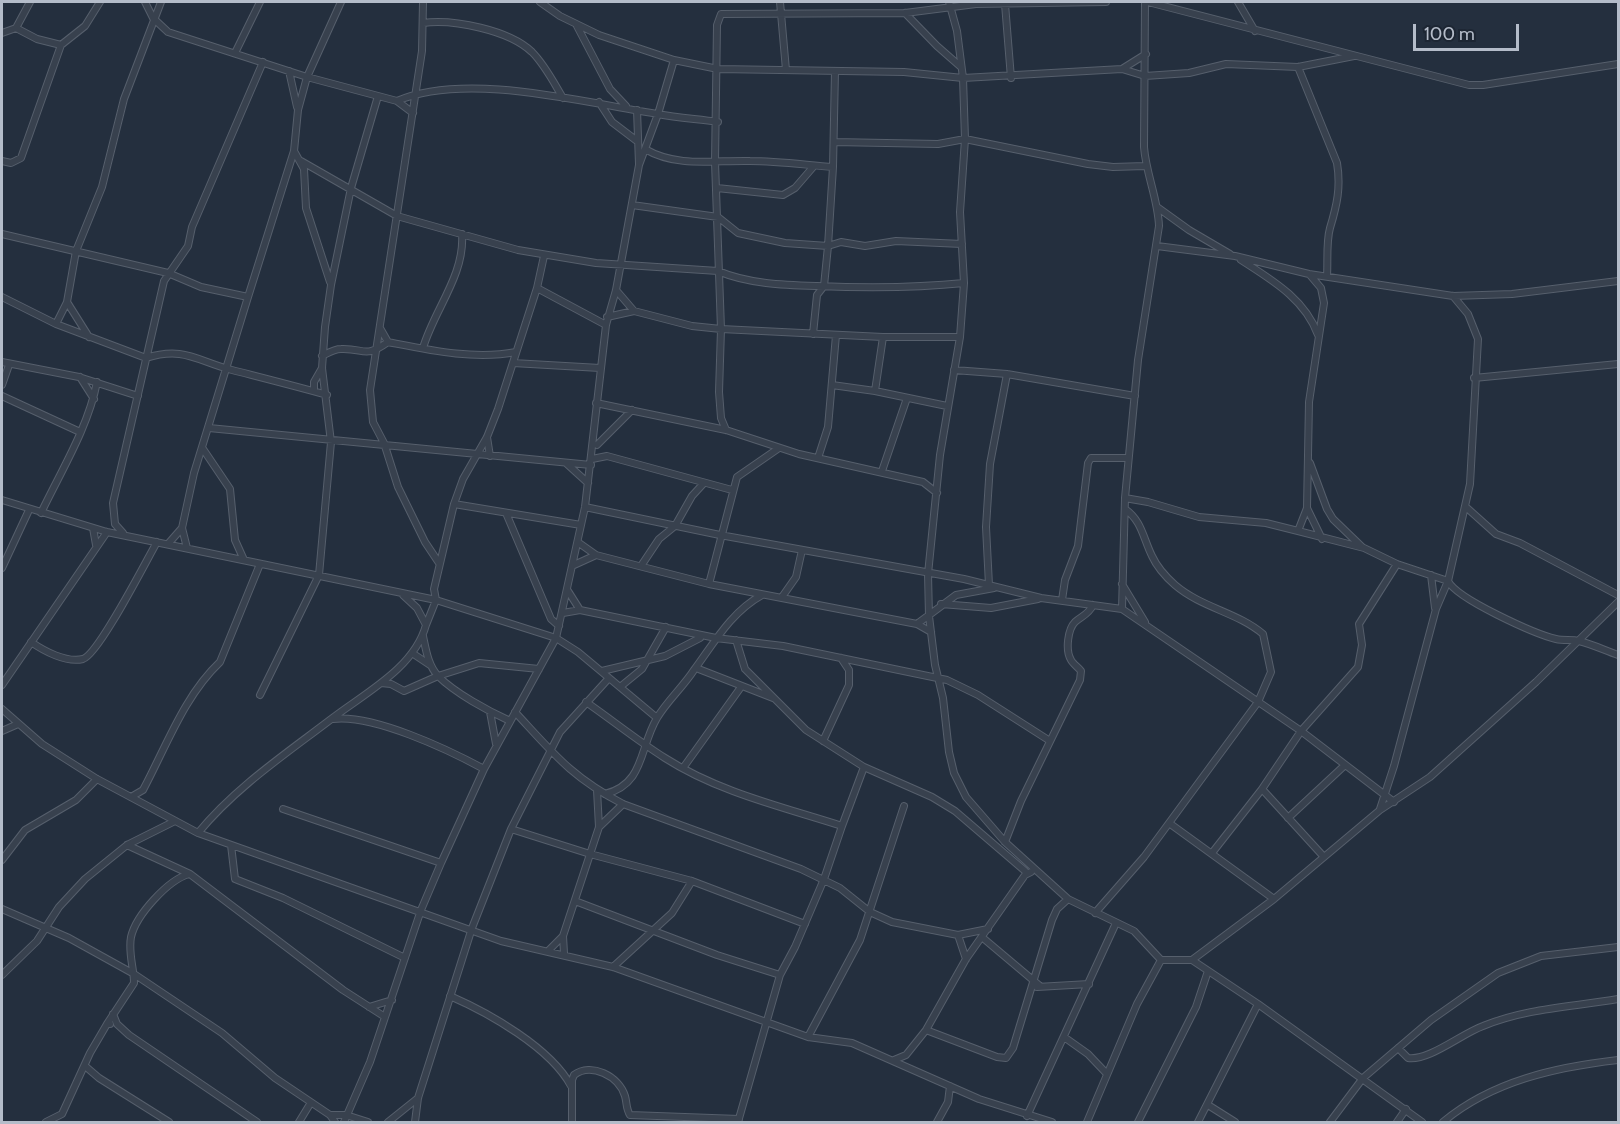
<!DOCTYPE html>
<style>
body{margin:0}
#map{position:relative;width:1620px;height:1124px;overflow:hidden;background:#242f3e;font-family:Cabin,sans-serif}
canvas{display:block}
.frame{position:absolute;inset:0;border:3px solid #b4bcc9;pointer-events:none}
.scale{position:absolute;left:1413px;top:24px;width:106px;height:27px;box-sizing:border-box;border:3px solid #b4bcc9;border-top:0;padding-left:8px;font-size:18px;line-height:21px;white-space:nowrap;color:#b4bcc9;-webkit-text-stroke:4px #1d2633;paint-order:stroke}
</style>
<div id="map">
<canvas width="1620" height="1124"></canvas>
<div class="frame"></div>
<div class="scale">100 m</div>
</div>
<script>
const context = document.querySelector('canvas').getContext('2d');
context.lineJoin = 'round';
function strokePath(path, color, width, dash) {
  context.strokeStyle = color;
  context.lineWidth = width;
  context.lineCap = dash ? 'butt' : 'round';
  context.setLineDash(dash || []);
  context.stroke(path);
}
const minor = new Path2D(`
 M145 2 153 18 168 32 307 77 397 101 413 113
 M423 2 422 51 370 390 373 422 384 443 398 487 425 542 439 563
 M540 2 560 16 599 35 674 60 718 69 904 72 963 78 1122 69 1145 76 1189 73 1226 64 1298 67 1354 56
 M780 2 786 70
 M949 2 957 31 963 78 965 139 960 212 964 283 960 337 940 455 928 574 929 616 935 665 943 698 949 752 954 773 966 797 1005 842 1068 899 1134 931 1161 960H1192L1274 899 1380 810 1430 777 1536 682 1618 602
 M1148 2 1469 85H1483L1618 64
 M1238 2 1255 31
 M1005 4 1011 78
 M905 13 937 46 961 67
 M423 23C454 19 509 30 532 52 545 65 554 83 563 98
 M577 26 610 89 626 106
 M16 28 37 39 61 45 85 26 100 2
 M2 33 16 28 30 2
 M235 53 260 2
 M1298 67 1337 163C1341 187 1337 205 1330 228 1326 242 1328 261 1327 276
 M1122 69 1146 54
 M289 71 297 107
 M397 101C467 71 585 103 658 114 678 118 698 119 718 122
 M599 102 612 122 637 141
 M637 110 639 164
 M834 142 938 144 965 139 1088 164 1113 167 1145 166
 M645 149C677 168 715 160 750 161 778 161 806 165 833 167
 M294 151 304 169 306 208 330 282
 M2 161 11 163 21 158 61 45
 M301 161 397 216 518 250 596 263 718 271C748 284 785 285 817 286 867 288 915 288 964 283
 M717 188 783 195 795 188 814 166
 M632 205 718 217 738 233 785 243 828 246 841 242 865 246 896 241 962 244
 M1157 207 1189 230 1230 254
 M2 234 168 273 201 287 248 297 294 151 298 110 307 77 341 2
 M1157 246 1235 256 1309 274 1453 296 1512 294 1618 281
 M1241 260C1272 280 1305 299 1318 335
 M537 288 606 325
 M616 290 634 311
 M2 297 56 324 146 358C184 346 197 361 232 370 263 378 295 386 327 395
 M67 302 89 337
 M607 317 634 311 692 326 721 329 883 337H960
 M56 324 67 302 76 251 102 187 124 99 161 2
 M380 328 388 342C429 350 474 360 516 352
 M813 334 817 295 824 286 828 246 833 167 835 71
 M423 348C434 310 465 275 462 234
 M322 356C328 353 334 349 341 349 365 348 364 359 388 342
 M2 362 79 377 138 396
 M513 363 600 368
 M954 370 1007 374 1135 396
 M80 377 94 399
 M1474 378 1618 364
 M2 385 9 365
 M832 385 875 391 947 406
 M314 391V382L322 368
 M875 391 883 337
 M2 396 80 432
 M596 403 726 430 799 454 923 482 937 493
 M209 428 591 465
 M726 430 721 418 719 392 721 329 715 162 717 25 721 14 905 13 976 4 1106 2
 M487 437 490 456
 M597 445 632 410
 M203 449 230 489 235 540 244 560
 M818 458 828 427 836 335
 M592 459 607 456 732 490
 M566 463 588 483
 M1310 463 1327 509 1333 519 1362 547
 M882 471 907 398
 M1125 498 1148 502 1199 517 1266 523 1298 531 1364 548 1397 564 1448 581C1457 599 1535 634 1556 639 1564 641 1572 639 1579 641 1592 644 1606 651 1618 655
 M2 500 107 532 436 600 556 638 578 652 657 718
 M454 504 581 525
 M585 507 720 535 964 579 1041 598 1122 609 1301 731 1394 802
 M1307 508 1322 539
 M1467 508 1496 534 1520 543 1618 595
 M41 513C61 471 88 428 97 382
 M506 513 551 619 559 626
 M93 528 96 545
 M1298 531 1307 508 1309 402 1324 303 1321 288 1310 275
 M123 533 115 524 113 503 164 281 188 246 192 227 263 62
 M579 543 596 555 709 584 917 624 931 632
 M168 544 182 528
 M187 548 182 528 194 473 248 297
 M574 565 596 555
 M641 566 659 539 675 526 692 496 703 484
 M2 568 29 510
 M1431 575 1435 608
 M709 584 737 477 779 448
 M1122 584 1145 622
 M989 585 986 527 990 464 1007 374
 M568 591 580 610
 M782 597 796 577 802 550
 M1062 600 1065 580 1078 546 1088 463 1091 458H1128
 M941 604 991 608 1038 599
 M1122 609 1125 498 1138 360 1159 226C1158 199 1146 174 1144 147L1145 2
 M563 613 580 610 716 638 783 646 947 680 978 695 1050 741
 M917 624 956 595 994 588
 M426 625 436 600 434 589 454 504 463 479 487 437 498 409 537 288 544 256
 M423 636C426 650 428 665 438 676 455 693 488 711 510 721
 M736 640 745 669 806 730 864 767 932 797 955 811 1025 871
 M31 642C44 651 66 663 83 659 99 654 146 561 157 542
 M412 653 430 665
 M696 668 773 698
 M602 671 665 656 700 638
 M381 683 391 684 404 691 438 676 479 663 539 669
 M2 685 107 532
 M620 687 642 669 666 627
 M260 695 319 575 331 442 322 368 325 327 331 285 351 188 378 96
 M586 702C612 720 638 741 665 758 718 792 783 807 842 826L824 879 795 947 780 975 738 1122
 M2 709 42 744 97 779 198 833 501 941 613 967 808 1037 852 1043 979 1099 1052 1122
 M490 712 496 744
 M515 712C553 753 571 777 623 804L801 869 840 888 870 912 892 922 958 935 988 929
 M333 719C373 714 447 749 484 769
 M2 731 18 724
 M823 741 849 685V670L841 658
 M683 768 741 687
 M1262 789 1324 857
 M605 794C645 784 639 748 657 718 667 701 683 687 694 670 714 643 731 612 762 595
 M131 797 143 790C166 747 184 696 220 662L260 564
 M283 809 441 863
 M1380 809 1394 766 1436 609 1448 581 1470 484 1478 339 1468 314 1453 296
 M1288 818 1345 765
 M1169 823 1274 899
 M842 826 864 767
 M599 827 623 804
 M511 829 590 854 692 881 805 924
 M198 833C235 788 284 755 330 720 363 694 414 669 426 625L417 608 403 595
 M1005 842 1021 801 1080 680 1081 671C1078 667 1073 664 1071 660 1065 650 1068 629 1075 622 1082 616 1089 614 1093 605
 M127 845 190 874 343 990 385 1017
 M231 845 235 879 283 898 405 958
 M1212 853 1262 789 1301 731 1358 667 1362 645 1359 624 1397 564
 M2 860 25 830 76 800 97 779
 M575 901 717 955 780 975
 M2 909 69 938 134 974 222 1033 275 1078 330 1115 335 1122
 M1095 913 1144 857 1258 702 1271 672 1263 634C1237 612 1202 608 1175 585 1166 577 1157 567 1152 556 1143 538 1142 521 1125 509
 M958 935 966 959
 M983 938 1040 986
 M549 950 563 936
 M564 953 563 936 599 827 597 790
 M1192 960 1258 1004 1198 1122
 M613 967 672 913 692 881
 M2 975 37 941 59 907 85 879 127 845 175 821
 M1037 987 1089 984
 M450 996C489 1013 551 1048 571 1086
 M1258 1004 1422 1122
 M369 1007 392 1000
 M113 1014 117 1024 129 1035 257 1122
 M107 1024 134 983C134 968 128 953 131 937 136 915 168 880 189 874
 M926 1030 997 1057 1006 1058 1013 1048 1052 920 1057 909 1068 899
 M808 1037 860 940 904 806
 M1064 1037 1088 1054 1107 1074
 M1398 1048 1408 1058C1429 1061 1461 1034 1483 1026 1527 1008 1572 1007 1618 999
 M894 1060 906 1055 926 1030 966 959 1025 875 1031 872
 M85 1066 99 1078 169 1122
 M1208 1105 1235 1122
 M330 1115H346L368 1122
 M1027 1116 1116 923
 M46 1122 62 1114 90 1053 107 1024H110
 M299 1122 310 1104
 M344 1122 370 1062 421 910 441 863 484 769 556 638 585 507 606 325 616 290 639 165 658 114 674 60
 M388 1122 418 1098
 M415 1122 418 1098 472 928 511 829 560 732 609 678
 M572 1122V1080L574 1075C591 1062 619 1076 625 1096 627 1103 626 1109 630 1115L739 1119
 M937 1122 948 1102 950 1086
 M1087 1122 1137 1004 1161 960
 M1138 1122 1196 1007 1208 971
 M1330 1122 1363 1078 1431 1020 1498 973 1541 956 1618 947
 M1397 1122 1406 1109
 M1443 1122C1492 1081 1556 1067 1618 1060`);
strokePath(minor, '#565f6c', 8);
strokePath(minor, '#38414e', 6);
</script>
